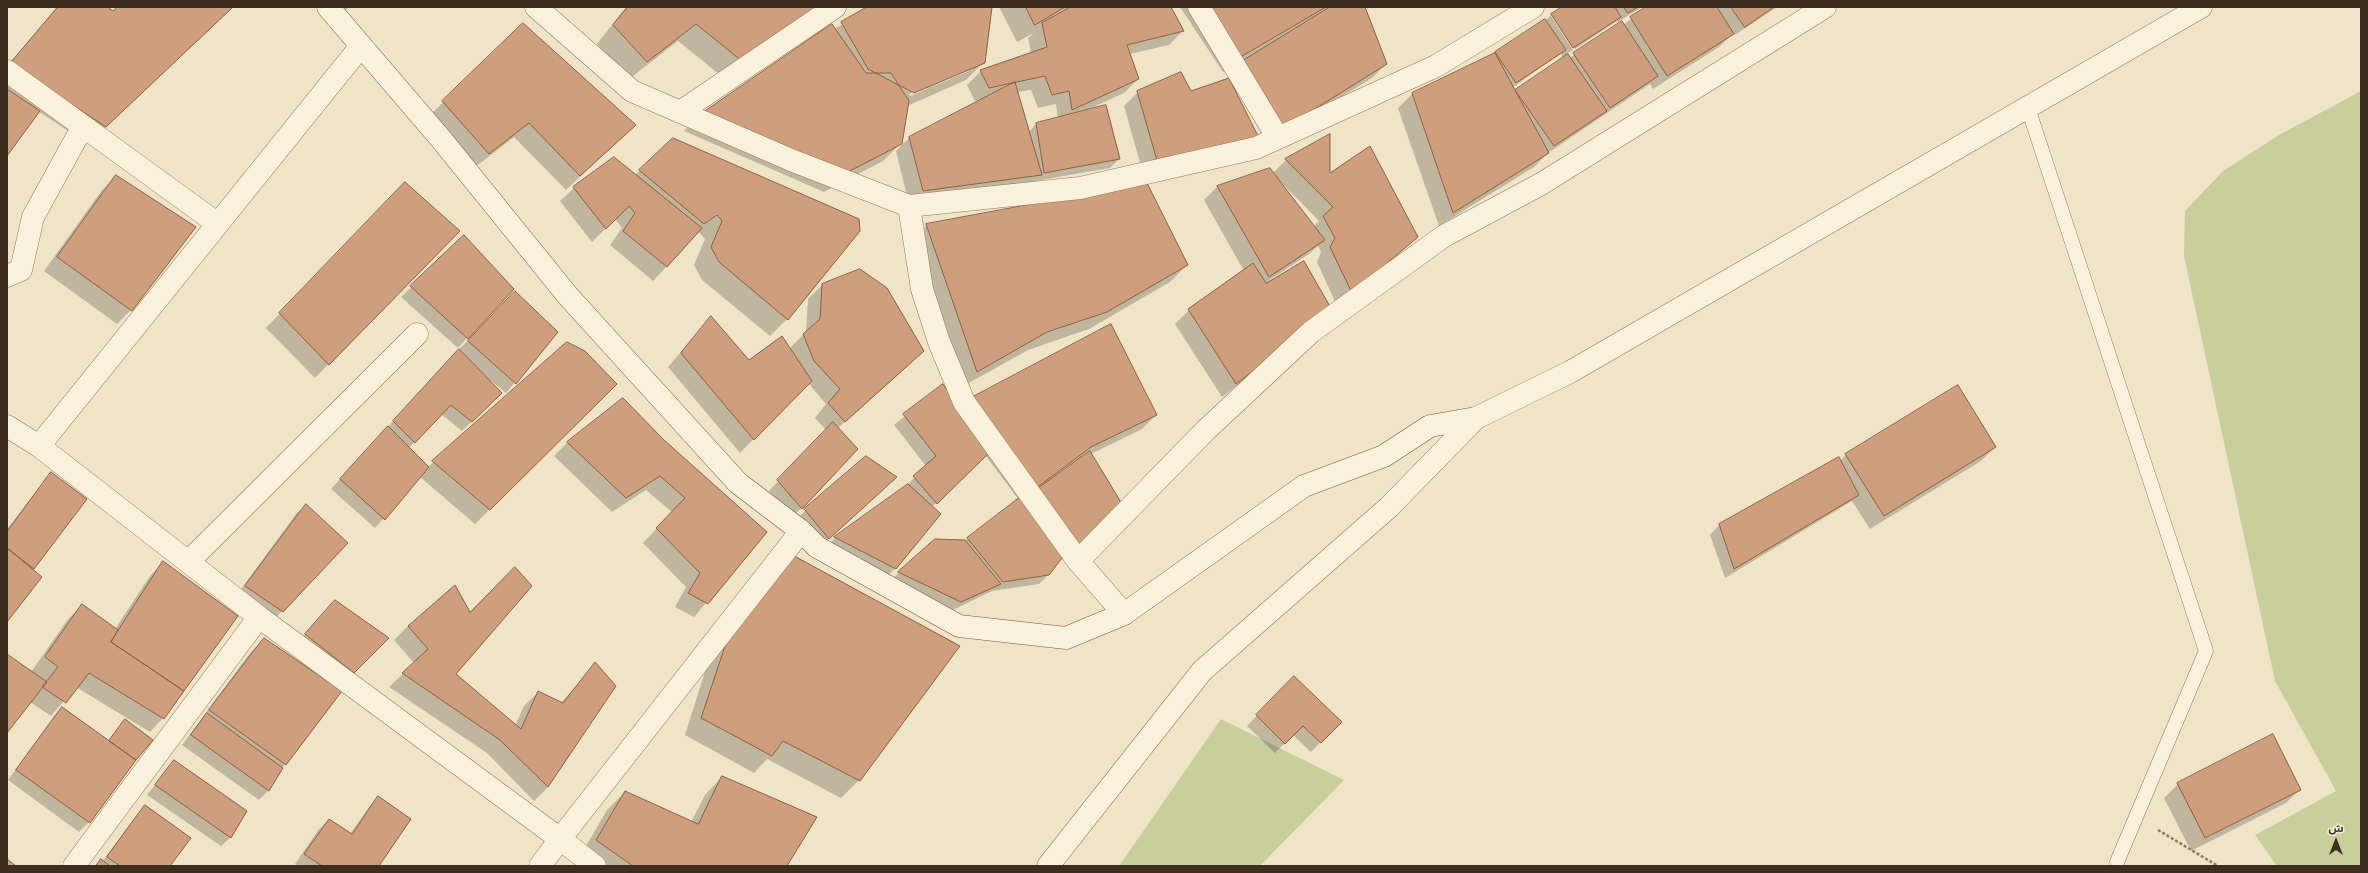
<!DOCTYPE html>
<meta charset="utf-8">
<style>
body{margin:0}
#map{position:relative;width:2368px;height:873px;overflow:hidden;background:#f0e4c8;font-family:Georgia,"Noto Sans Arabic",serif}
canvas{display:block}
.frame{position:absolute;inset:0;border:8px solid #3d2e20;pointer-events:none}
.north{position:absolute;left:2316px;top:821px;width:40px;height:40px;-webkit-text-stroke:3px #f7eed8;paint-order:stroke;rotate:0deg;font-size:11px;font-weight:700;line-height:16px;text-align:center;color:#3d2e20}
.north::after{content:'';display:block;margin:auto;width:14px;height:18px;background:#3d2e20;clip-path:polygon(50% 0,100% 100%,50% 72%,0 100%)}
</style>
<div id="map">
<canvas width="2368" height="873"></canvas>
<div class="frame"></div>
<div class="north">ش</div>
</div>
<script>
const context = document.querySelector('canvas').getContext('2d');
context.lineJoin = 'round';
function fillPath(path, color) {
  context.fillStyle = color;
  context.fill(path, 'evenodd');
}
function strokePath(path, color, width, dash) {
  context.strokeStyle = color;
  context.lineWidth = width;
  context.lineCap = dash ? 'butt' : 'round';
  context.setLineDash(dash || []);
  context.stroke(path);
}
const green = new Path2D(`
 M2361 91V866H2277L2255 835 2336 791 2275 681 2184 256 2185 211 2223 171 2279 135Z
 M1221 719 1344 780 1260 866H1119Z`);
const shadow = new Path2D(`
 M57 7H106L113 12 117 7H233L88 144 38 111 7 155V66Z
 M342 7H349L345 11Z
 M626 7H833L730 83 678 41 629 79 597 44Z
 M869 7H991L984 62 966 80 907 106 901 143 883 161 824 192 684 131 701 114ZM969 69V71L910 96 909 94Z
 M999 7H1071L1069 9 1074 7H1170L1183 31 1169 45 1130 54 1138 79 1124 93 1087 110 1119 159 1110 168 1035 181 1027 188 909 204 896 151 910 137 983 99 975 101 967 85 981 71 1031 53 1028 38 1034 33 1017 42ZM1031 90 1038 108 1056 104 1058 119 1036 124 1029 132 1017 92Z
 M1180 7H1364L1386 64 1372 78 1267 143 1236 90 1144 177 1124 106 1138 92H1191L1229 79 1228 76 1243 61 1223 72Z
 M1563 7H1642L1618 22 1617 21 1575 49 1553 16H1551L1573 50 1567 54 1569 58 1623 25 1648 7H1777L1735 35 1733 33 1719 47 1653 89 1650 84 1548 153 1534 167 1439 226 1398 108 1412 94 1494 55 1545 21 1551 15ZM1561 53 1563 58 1515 92 1512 88Z
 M523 24 621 138 566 190 514 137 474 168 429 116Z
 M673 139 787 319 770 336 702 280 694 265 705 239 699 232 653 281 610 245 622 228 615 219 592 242 560 201 574 188 635 175Z
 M1286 160 1329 175 1417 237 1337 306 1317 262 1321 252 1318 246 1309 254 1268 281 1316 324 1222 397 1175 324 1189 310 1244 271 1204 200 1218 186 1272 174ZM1280 181 1319 221 1313 227Z
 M116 176 195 227 131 310 117 324 44 271 102 190Z
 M392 197 459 231 315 378 266 328Z
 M927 225 1187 265 1170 282 1089 329 1028 350 960 388 909 242Z
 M464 237 467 338 458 348 401 297Z
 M822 285 909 365 837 429 801 508 792 517 769 491 826 430 815 418 826 404 808 383 740 453 668 367 711 317 749 361 789 349 806 332 808 299Z
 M505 302 556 332 506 393 480 372 491 403 462 431 441 414 409 448 428 467 567 343 615 384 475 524 420 477 375 528 331 489 449 360Z
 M943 385 960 410 1156 415 1142 429 1091 454 1027 501 1049 574 1039 584 992 591 951 611 889 582 935 540 965 541 1019 500 985 455 932 507 895 568 886 578 826 547 835 538 905 487 926 466 894 425Z
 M623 399 663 441 766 532 694 617 675 607 686 587 643 543 672 512 646 490 612 512 554 456 567 443Z
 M1995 447 1981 461 1870 529 1852 501 1725 578 1710 535 1719 525 1839 458 1840 461 1846 455Z
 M866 458 886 487 819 547 795 520Z
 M51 473 86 499 33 569 41 577 7 620V529Z
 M306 505 282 611 273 621 236 596 296 514Z
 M163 562V718L150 732 76 687 51 716 30 702 7 731V655L31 672 68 619 82 605 115 629 150 576Z
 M768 570 958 646 859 780 841 798 767 759 754 773 685 735 709 659Z
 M335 601 387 638 344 682 296 644Z
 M408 626 454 674 515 726 524 706 538 692 561 703 595 664 615 686 548 787 534 801 487 753 389 687 414 663 394 640Z
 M264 639 285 764 268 791 259 800 182 745 250 653Z
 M1294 677 1340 722 1311 752 1293 735 1275 753 1247 726Z
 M62 708 108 741 121 725 89 822 79 832 8 780 53 718Z
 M174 761 231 837 221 846 147 795Z
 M722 777 786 866H591L579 858 607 810 625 792 691 822 705 795Z
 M2178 784 2299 790 2286 803 2191 851 2164 798Z
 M378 797V866H299L295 864 319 829 329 820 350 834 369 807Z
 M145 806 169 866H96L102 862 136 816Z`);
const building = new Path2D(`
 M58 7H108L113 11 117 7H233L106 127 10 64Z
 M628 7H828L748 66 696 24 647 62 613 25Z
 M867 7H992L985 63 914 93 868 69 841 22Z
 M1026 7H1065L1035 25Z
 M1071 7H1171L1184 31 1127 45 1139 79 1072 110 1069 91 1052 95 1045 76 989 88 980 70 1047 47 1042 23Z
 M1202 7H1326L1237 59Z
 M1330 7H1365L1387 64 1281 130 1241 62Z
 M1562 7H1615L1621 17 1573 48 1551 14Z
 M1624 7H1638L1628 13Z
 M1646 7H1717L1734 34 1667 76 1630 17Z
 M1731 7H1774L1745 27Z
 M1545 19 1566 50 1516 83 1495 52Z
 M1622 21 1658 76 1610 108 1573 53Z
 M523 23 636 125 580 176 529 123 489 154 442 101Z
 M832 24 866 73H891L909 101 902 144 842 175 701 114Z
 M1495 53 1549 153 1453 213 1412 93Z
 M1568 54 1607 111 1554 146 1515 90Z
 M1181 72 1191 91 1229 78 1259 138 1158 164 1137 91Z
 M1015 82 1042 175 923 191 909 137Z
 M7 89 40 111 7 156Z
 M1106 105 1120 159 1044 173 1036 123Z
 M1330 134V173L1370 146 1418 237 1352 293 1330 247 1335 238 1323 216 1333 207 1285 159Z
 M673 138 859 219 860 231 788 320 719 262 711 247 722 221 717 215 704 224 639 170Z
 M614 157 702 228 667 267 623 231 635 213 629 206 606 229 573 187Z
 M1270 168 1325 240 1269 277 1217 186Z
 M116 175 196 227 132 311 57 257Z
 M405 182 460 231 329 365 279 313Z
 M1147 183 1188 265 1107 312 1047 332 977 372 926 224Z
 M464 235 514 289 468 339 410 286Z
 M1304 261 1332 310 1236 384 1188 309 1253 263 1266 283Z
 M860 269 887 288 924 351 845 422 828 403 840 389 814 361 803 334 820 319 822 284Z
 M515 291 558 332 516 384 468 341Z
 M711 316 749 360 782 336 812 381 754 440 681 353Z
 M1111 324 1157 415 1091 447 1035 489 969 399Z
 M567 342 585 351 617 384 490 510 432 461Z
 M459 349 502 393 472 422 451 405 415 443 393 421Z
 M943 384 990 452 937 504 913 476 936 456 903 414Z
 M1958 385 1996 447 1884 516 1845 454Z
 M623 398 664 440 767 532 708 604 688 593 700 573 656 528 685 498 660 476 626 498 567 442Z
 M833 422 858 449 802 509 777 480Z
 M388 426 429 467 385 520 340 479Z
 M1090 451 1122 504 1077 551 1036 490Z
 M866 456 897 477 829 539 804 509Z
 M1839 457 1859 495 1734 569 1719 524Z
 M51 472 87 499 34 569 7 548V532Z
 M908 484 941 514 896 569 834 537Z
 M1023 495 1062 558 1049 575 1003 582 967 538Z
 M306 504 348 543 283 612 245 586Z
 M935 539 965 540 1001 584 961 602 898 572Z
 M7 548 42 577 7 622Z
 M785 551 960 646 860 781 783 741 772 756 701 718 727 640Z
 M163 561 238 616 184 691 111 642Z
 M515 567 532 586 456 674 521 729 538 691 563 703 595 662 616 686 548 787 500 740 402 673 428 649 408 626 455 585 470 612Z
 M335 600 389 638 354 673 305 634Z
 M82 604 118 630 111 642 184 691 164 719 89 673 66 703 42 687 58 667 45 657Z
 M264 638 342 691 286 765 209 710Z
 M7 654 47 682 7 733Z
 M1294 676 1342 722 1321 743 1303 726 1285 744 1256 715Z
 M62 707 136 760 90 823 16 770Z
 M207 713 283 768 269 791 191 735Z
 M125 719 153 740 136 760 109 741Z
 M2273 734 2301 790 2205 838 2177 783Z
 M174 760 247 811 231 838 155 785Z
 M722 776 817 817 787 866H633L596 840 625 791 698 824Z
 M378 796 411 819 379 866H322L304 854 329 819 352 834Z
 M145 805 191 838 170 866H120L107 857Z
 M7 859 16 866H7Z
 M101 859 110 866H96Z`);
const path = new Path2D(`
 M2158 830 2218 866`);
const lane = new Path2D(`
 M2028 108 2206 651 2117 862`);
const street = new Path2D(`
 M536 7 632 91 791 160 909 206 1080 188 1256 148 1436 66 1533 7
 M1199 7 1278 138
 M7 71 218 224
 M680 112 835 7
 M909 206 922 289 939 342 964 402 1078 561 1124 614
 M7 276 21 270 33 217 83 126
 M7 426 39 446
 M1078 561 1206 430 1311 332 1444 236 1541 184 1825 7
 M188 562 417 334
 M259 617 39 446 361 46
 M74 866 259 617 560 839 801 531
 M540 866 560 839 595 866
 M1048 866 1202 671 1389 507 1476 418 1570 372 2201 7`);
const secondary = new Path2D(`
 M328 7 441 139 568 296 738 483 801 531 817 547 959 626 1066 638 1124 614 1304 486 1384 456 1430 426 1476 418`);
fillPath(green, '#c9cf9b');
fillPath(shadow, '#0003');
fillPath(building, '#cf9f7d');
strokePath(building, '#8d5f41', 1);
strokePath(lane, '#8d765c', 15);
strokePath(street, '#8d765c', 23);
strokePath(secondary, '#6f573f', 23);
strokePath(path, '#8d765c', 2.5, [3, 2]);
strokePath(lane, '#faf1dc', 14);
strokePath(street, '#faf1dc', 22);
strokePath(secondary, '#faf1dc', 22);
</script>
